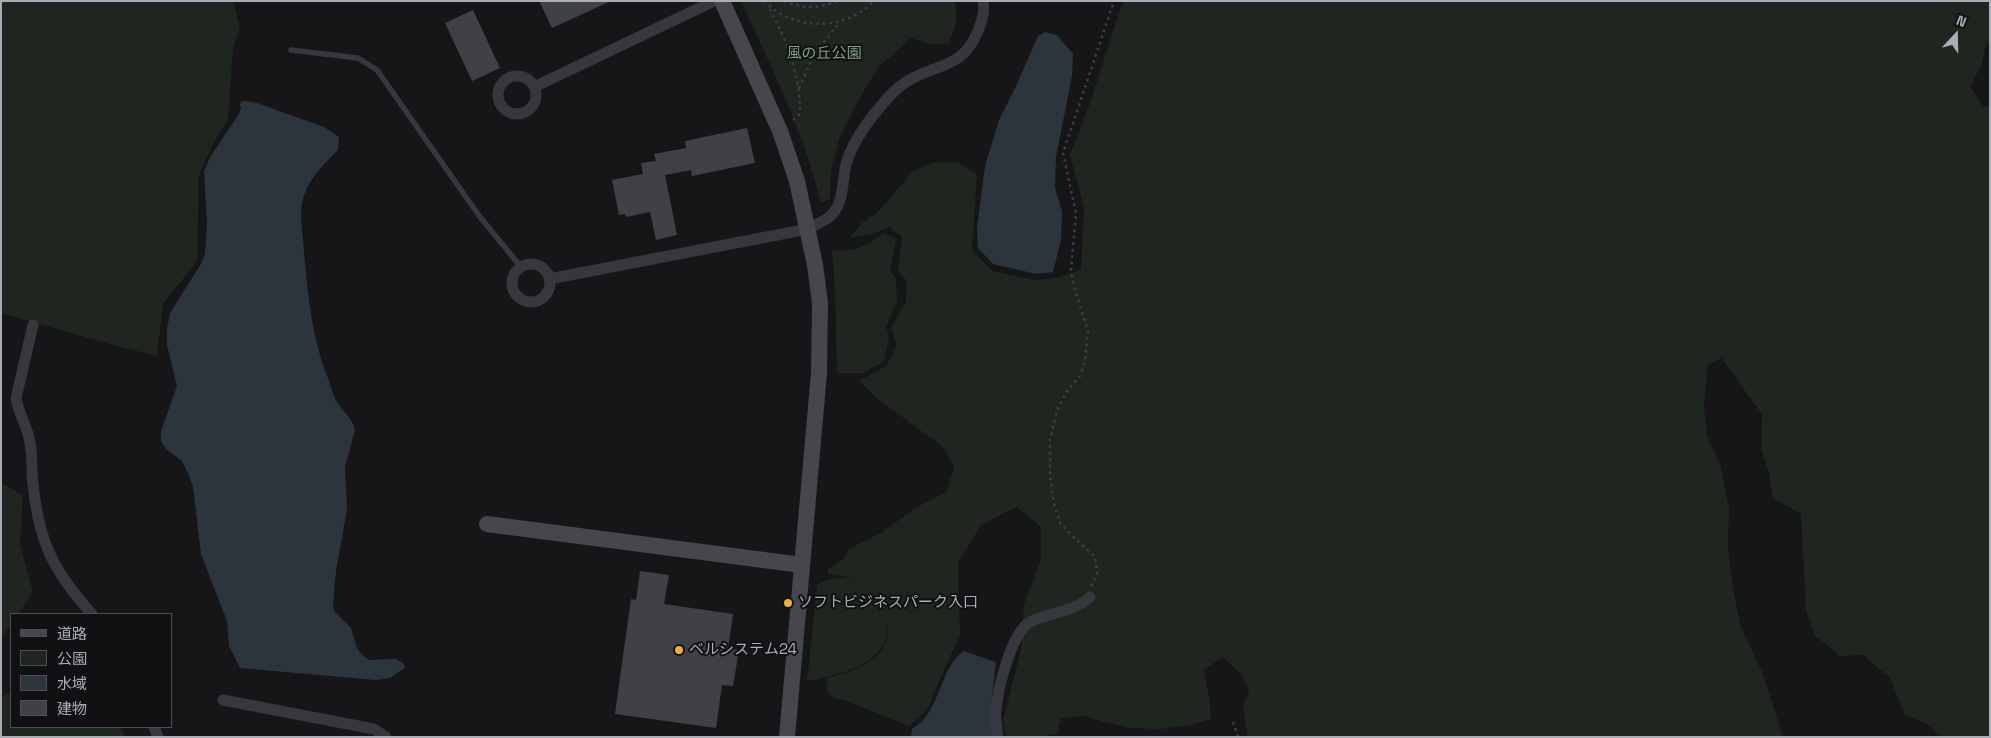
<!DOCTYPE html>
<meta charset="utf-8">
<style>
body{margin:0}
#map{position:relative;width:1991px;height:738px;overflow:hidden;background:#161618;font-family:"Space Grotesk","Noto Sans JP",sans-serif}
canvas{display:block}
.frame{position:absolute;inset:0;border:2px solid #a8adb8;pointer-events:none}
.legend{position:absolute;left:10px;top:613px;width:162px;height:115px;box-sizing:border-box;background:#111113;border:1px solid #4d4f55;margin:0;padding:6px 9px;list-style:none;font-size:15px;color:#a8adb8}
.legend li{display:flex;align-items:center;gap:10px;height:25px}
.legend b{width:25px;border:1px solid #4d4f55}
.north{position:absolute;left:1931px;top:10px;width:50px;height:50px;-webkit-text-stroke:4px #111113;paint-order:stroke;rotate:21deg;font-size:14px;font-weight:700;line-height:20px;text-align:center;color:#a8adb8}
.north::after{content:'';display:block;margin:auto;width:18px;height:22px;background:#a8adb8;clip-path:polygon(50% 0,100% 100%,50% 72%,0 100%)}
</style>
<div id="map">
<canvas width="1991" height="738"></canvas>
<div class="frame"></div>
<ul class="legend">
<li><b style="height:6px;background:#45474d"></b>道路</li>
<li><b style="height:14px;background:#1e261f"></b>公園</li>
<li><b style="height:14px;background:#2c353c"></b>水域</li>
<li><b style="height:14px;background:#404145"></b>建物</li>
</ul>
<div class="north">N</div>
</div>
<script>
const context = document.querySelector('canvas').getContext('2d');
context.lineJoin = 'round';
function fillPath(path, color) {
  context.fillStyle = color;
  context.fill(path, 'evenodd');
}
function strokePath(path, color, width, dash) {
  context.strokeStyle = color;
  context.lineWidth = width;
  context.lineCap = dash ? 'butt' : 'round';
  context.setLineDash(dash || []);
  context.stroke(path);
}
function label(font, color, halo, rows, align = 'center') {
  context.font = font + ' "Space Grotesk","Noto Sans JP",sans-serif';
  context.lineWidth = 4;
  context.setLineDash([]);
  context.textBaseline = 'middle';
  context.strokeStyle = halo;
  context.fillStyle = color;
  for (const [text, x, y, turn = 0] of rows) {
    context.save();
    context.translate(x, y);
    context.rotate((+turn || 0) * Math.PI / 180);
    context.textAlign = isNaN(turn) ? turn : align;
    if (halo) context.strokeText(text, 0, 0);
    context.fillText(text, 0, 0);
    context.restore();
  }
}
const green = new Path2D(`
 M1 1H233L240 28 233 48 228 120 215 140 199 175 197 261 163 304 157 356 106 343 1 313Z
 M741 1H954C960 15 954 30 949 43 936 47 923 42 911 38L878 68 861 96 839 139 831 172 830 199 821 203C804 132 771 67 741 1Z
 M1123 1H1990V40L1985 48 1981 66 1970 87 1984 107 1990 105V737H1942L1925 723 1905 715 1890 678 1863 655 1840 656 1815 636 1806 610 1801 514 1773 498 1769 474 1761 448 1762 414 1721 358 1708 365 1704 405 1707 436 1720 464 1729 508 1728 546 1733 590 1741 627 1763 674 1783 737H1248L1243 707 1249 691 1242 675 1223 657 1204 670 1209 696 1211 719 1191 725 1160 729 1129 728 1082 716 1061 718 1057 734 1035 737H1006L1003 720 1021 650 1024 604 1041 560V527L1016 507 981 525 958 563 960 634 927 710 909 726 844 700 835 699 828 693 826 678C847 674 877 664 886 642 889 636 887 627 887 622 886 627 888 636 885 641 875 668 832 676 807 681L817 584C831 578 843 577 858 579L828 574V569L843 559 849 549 881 533 914 509 947 491 954 466 943 447 878 399 859 381 886 366 897 346 891 327 906 301 907 281 898 271 902 237 889 227 870 235 849 238 863 222 878 212 913 171 935 162 958 163 977 174 972 250 992 271 1034 280 1056 278 1081 270 1084 208 1070 155 1090 103Z
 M885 233 896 239 890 270 896 279 897 302 886 326 889 339 884 361 863 373H837L835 290 832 251C843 250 854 251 864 246 872 242 877 236 885 233Z
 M1 483 23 495 20 545 33 592 18 614H11V624L1 639Z
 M11 693V727H120L125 737H1V697Z`);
const water = new Path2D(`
 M1045 32 1057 35 1073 54 1072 76 1056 157 1055 188 1062 212 1061 240 1053 272 1036 274 993 264 978 248 977 228 985 166 999 120 1016 86 1038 36Z
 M243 101 254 102 324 127 339 137 338 150C325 163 311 176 304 195 298 212 303 233 304 251 308 296 312 339 329 381 331 387 333 393 335 399 341 410 353 418 355 430L345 467 347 510 336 571 333 604 334 611 351 628 356 646 362 655 369 660 396 659 404 664 405 668 390 678 375 680 240 668 229 646 227 621 201 554 193 487 188 473 182 461 166 449 161 441V431L177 386 167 345V329L170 313 201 264 205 254 207 222 204 172 210 157 238 115 241 109 240 104Z
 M964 651 996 662 991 707 993 737H911L912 729C942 712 938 668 964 651Z`);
const building = new Path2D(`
 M539 1H611L552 28Z
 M473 10 500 68 472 81 445 23Z
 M747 128 755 163 692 176 691 170 665 175 677 235 656 240 650 212 626 217 625 214 619 215 612 180 643 174 641 163 656 161 654 154 686 148 685 141Z
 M640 571 669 575 664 604 733 614 728 649 739 650 733 686 722 685 716 728 615 714 631 599 636 600Z`);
const path = new Path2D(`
 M764 1C794 31 844 32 874 1
 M784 1C803 9 820 8 838 1
 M770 9C787 41 801 77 800 114L792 121
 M799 88 814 55 839 23
 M1091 586 1097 574 1095 557 1061 525 1054 504 1050 474V439L1057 410 1067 391 1080 376 1085 362 1088 331 1075 290 1071 270 1076 213 1063 153 1114 1
 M1233 722 1238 737`);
const lane = new Path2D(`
 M291 50 358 58 377 70 480 217 521 267`);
const street = new Path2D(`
 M498 95a19 19 0 1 1 38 0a19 19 0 1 1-38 0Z
 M534 87 714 1
 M512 283a19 19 0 1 1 38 0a19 19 0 1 1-38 0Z
 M549 279 808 229C815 225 822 222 828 218 846 205 841 179 847 161 854 139 871 117 886 100 893 92 903 83 913 78 942 63 964 66 978 31 982 21 985 12 983 1
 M33 325 16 398C18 412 26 424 29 438 33 453 31 468 33 484 39 542 53 571 92 614
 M223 700 374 729 386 737
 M154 727 158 737
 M998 737C997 728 995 718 996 710 998 689 1011 633 1030 622 1050 612 1074 612 1090 597`);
const secondary = new Path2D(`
 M722 1 780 131 797 181 815 265 820 303 819 373 787 737
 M487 524 802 565`);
const markers = [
 [788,603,5,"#f2b134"],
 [679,650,5,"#f2b134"]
];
const parkNames = [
 ["風の丘公園",824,54]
];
const poiNames = [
 ["ソフトビジネスパーク入口",798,603],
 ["ベルシステム24",689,650]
];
fillPath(green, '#1e261f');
fillPath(water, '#2c353c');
fillPath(building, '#404145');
strokePath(path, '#3d3f44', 2.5, [2.5, 4]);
strokePath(lane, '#37383d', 5.5);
strokePath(street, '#37383d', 11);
strokePath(secondary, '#45474d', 16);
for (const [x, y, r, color] of markers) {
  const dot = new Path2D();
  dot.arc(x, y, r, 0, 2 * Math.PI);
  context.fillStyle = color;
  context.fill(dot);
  strokePath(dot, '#111113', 2);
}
label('15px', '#7fa381', '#111113', parkNames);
label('15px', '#a8adb8', '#111113', poiNames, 'left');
</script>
